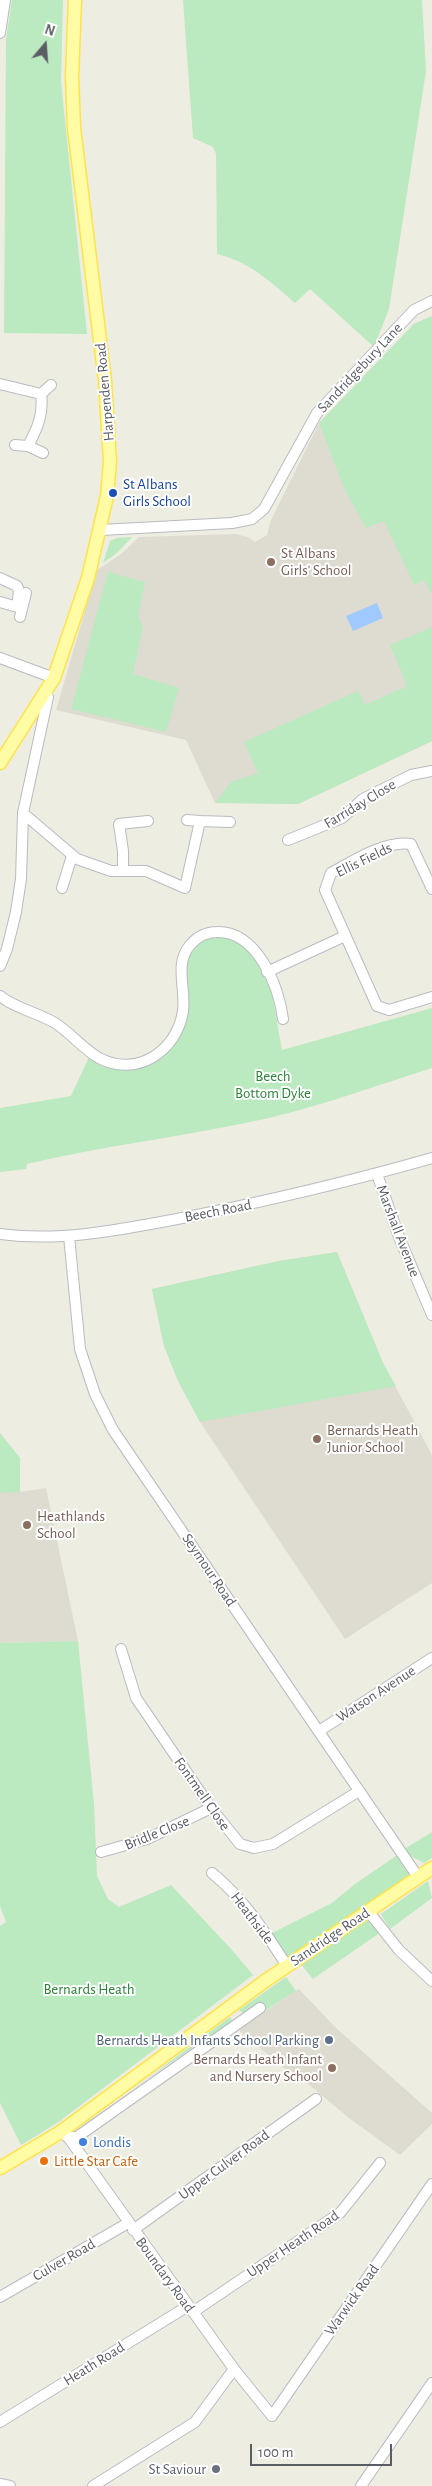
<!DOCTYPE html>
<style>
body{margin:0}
#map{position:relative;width:432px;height:2486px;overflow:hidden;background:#eeede1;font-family:"Alegreya Sans",sans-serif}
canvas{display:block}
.north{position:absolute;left:20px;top:20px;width:50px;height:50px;-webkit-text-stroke:4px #fff;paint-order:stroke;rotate:18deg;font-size:14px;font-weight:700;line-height:20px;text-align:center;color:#5a5d64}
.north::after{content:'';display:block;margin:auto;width:18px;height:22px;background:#5a5d64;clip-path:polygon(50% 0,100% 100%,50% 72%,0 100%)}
.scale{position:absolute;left:250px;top:2444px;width:142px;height:22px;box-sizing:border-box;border:2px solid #5a5d64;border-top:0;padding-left:6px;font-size:15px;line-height:18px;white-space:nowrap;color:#5a5d64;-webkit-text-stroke:4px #fff;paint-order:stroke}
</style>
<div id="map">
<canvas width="432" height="2486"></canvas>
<div class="north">N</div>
<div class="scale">100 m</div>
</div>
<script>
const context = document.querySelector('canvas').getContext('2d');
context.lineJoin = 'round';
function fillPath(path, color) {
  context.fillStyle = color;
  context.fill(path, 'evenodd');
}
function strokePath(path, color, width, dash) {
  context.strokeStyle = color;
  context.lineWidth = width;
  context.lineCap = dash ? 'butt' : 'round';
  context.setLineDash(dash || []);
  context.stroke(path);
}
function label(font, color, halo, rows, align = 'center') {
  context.font = font + ' "Alegreya Sans",sans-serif';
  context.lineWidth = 4;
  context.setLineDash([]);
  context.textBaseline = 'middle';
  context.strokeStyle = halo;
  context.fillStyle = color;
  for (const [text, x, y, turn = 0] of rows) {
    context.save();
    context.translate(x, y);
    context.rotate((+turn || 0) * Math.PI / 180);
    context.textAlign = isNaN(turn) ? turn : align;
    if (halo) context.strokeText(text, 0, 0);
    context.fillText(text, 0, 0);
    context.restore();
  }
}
const education = new Path2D(`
 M432 316V741L298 804 215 803 186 740 56 710 97 570 121 554 139 537 235 534 248 537 255 542 267 535 271 520 319 423 414 324Z
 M337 1252 383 1363 432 1455V1583L345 1639 200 1422 178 1381 164 1346 152 1289 279 1261Z
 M0 1433 20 1458V1492L46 1488 78 1641 0 1643Z
 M299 1989 336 2028 432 2113V2124L400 2155 349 2118 300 2077 294 2076 262 2050 252 2038 249 2040 238 2029Z`);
const green = new Path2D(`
 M12 0H63L61 82 87 334 4 333 6 39Z
 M183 0H422L426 71 389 309 374 347 310 289 295 303C271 282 250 262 217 254L216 154 213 147 193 138Z
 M432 316V595L424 580 414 585 384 521 366 528 344 488 319 423 414 324Z
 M132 537 117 553 103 563 110 541 117 538Z
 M108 572 145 582 138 616 143 627 133 674 179 688 166 732 71 709Z
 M432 627V741L298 804 215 803 231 782 258 773 244 742 358 691 365 705 407 686 390 645Z
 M223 936 239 941 255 958 272 993 282 1050 432 1008V1068C378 1085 324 1105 269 1118 189 1136 107 1145 27 1164L26 1169 0 1172V1108L71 1096 89 1057C127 1081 165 1069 182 1027 185 1020 188 1013 189 1005 190 988 183 973 189 956 194 941 208 938 223 936Z
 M337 1252 383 1363 396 1386 200 1422 178 1381 164 1346 152 1289 279 1261Z
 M0 1433 20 1458V1492L0 1493Z
 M78 1641 94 1804 97 1876 108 1899 119 1907 171 1885 232 1950 253 1975 57 2123 21 2145 0 2103V1926L6 1922 0 1906V1643Z
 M432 1832V1858L424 1863 401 1851Z
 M399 1854 413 1874 284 1962 268 1935 332 1903 355 1884Z
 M428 1881 432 1898 390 1929 381 1914Z
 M366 1913 381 1932 313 1979 296 1958Z
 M286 1977 296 1991 266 2010 260 2004 244 2014 239 2010Z
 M230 2017 232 2021 148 2078Z`);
const water = new Path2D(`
 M377 603 383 618 353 631 346 616Z`);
const minor = new Path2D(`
 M0 33 5 0
 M0 384 41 394
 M41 394 51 385
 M15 445 28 446C37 429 44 414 41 394
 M28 446 43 453
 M101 530 232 523 252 519 264 509 317 413 414 310 432 301
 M0 578 17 586 19 591 17 607
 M0 602 21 608
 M20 617 26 593
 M0 658 54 678
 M23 813 77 859 111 871H146L185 888 200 821 230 822
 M187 820 200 821
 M288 840 342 818 363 799 411 775 432 771
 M123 870V851L119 824 148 821
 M62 888 72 856
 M432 889 411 844C385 840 353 861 331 873L325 890 377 1006 389 1010 432 997
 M0 966 7 949 16 912 21 879 23 813 48 697
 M267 972 345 936
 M0 996C16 1009 37 1012 55 1023 71 1033 83 1049 99 1058 137 1078 177 1051 183 1011 186 988 174 964 190 945 197 937 207 932 217 932 257 931 279 986 283 1019
 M377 1174 399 1237 432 1315
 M0 1234C59 1242 119 1230 177 1219 263 1202 348 1182 432 1158
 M69 1236 80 1349 95 1394 113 1430 418 1877
 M121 1649 136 1698 211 1808 240 1844 254 1848 273 1844 359 1791
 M319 1731 432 1658
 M101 1852 147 1839 211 1808
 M212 1873C243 1898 266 1933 287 1966
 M368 1911 399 1950 432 1981
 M63 2130 234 2369 272 2416 432 2184
 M67 2137H77L260 2008
 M133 2230 316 2099
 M0 2297 128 2223
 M193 2312 340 2213 380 2163
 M0 2422 188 2306
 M0 2484 10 2486
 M93 2486 195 2422 234 2369
 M361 2486 432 2383`);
const major = new Path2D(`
 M0 763 54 678 88 578 107 496 110 462 105 381 74 128 72 77 75 0
 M0 2168 59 2133 265 1981 432 1868`);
const markers = [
 [113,493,5,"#1a4fb4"],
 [271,562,5,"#8d6e63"],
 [317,1439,5,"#8d6e63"],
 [27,1525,5,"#8d6e63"],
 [329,2040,5,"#5c6f8a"],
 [332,2068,5,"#8d6e63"],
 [83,2142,5,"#3f7fe0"],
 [44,2161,5,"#e8710a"],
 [216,2469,5,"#6b7280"]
];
const streetNames = [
 ["Sandridgebury Lane",360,368,-47],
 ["Harpenden Road",105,392,-95],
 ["Farriday Close",360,804,-31],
 ["Ellis Fields",364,860,-26],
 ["Beech Road",218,1211,-11],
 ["Marshall Avenue",398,1231,69],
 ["Seymour Road",209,1570,56],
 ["Watson Avenue",376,1694,-33],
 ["Fontmell Close",202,1794,55],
 ["Bridle Close",157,1833,-22],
 ["Heathside",252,1918,53],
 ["Sandridge Road",330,1937,-34],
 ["Upper Culver Road",224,2165,-36],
 ["Upper Heath Road",293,2244,-34],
 ["Culver Road",64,2260,-30],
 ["Boundary Road",165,2275,54],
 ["Warwick Road",352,2300,-55],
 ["Heath Road",94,2364,-32]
];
const transitNames = [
 ["St Albans",123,484],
 ["Girls School",123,501]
];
const educationNames = [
 ["St Albans",281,553],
 ["Girls' School",281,570],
 ["Bernards Heath",327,1430],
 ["Junior School",327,1447],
 ["Heathlands",37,1516],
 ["School",37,1533],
 ["Bernards Heath Infant",322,2059,"right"],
 ["and Nursery School",322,2076,"right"]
];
const parkNames = [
 ["Beech",273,1076],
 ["Bottom Dyke",273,1093],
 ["Bernards Heath",89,1989]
];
const serviceNames = [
 ["Bernards Heath Infants School Parking",319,2040]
];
const shopNames = [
 ["Londis",93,2142]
];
const foodNames = [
 ["Little Star Cafe",54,2161]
];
const worshipNames = [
 ["St Saviour",206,2469]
];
fillPath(education, '#dedcd0');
fillPath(green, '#bbe9c0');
fillPath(water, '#a0caff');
strokePath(minor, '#b9bbc2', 12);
strokePath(major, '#ffe349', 15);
strokePath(minor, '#fff', 10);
strokePath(major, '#fffca5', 12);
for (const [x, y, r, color] of markers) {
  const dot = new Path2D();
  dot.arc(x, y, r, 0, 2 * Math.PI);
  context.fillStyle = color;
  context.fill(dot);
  strokePath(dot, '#fff', 2);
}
label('15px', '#5a5d64', '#fff', streetNames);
label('15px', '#164399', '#fff', transitNames, 'left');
label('15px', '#785e54', '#fff', educationNames, 'left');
label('15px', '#2b823a', '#fff', parkNames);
label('15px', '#4e5e75', '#fff', serviceNames, 'right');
label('15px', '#366cbe', '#fff', shopNames, 'left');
label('15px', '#c56008', '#fff', foodNames, 'left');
label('15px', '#5b616d', '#fff', worshipNames, 'right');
</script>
